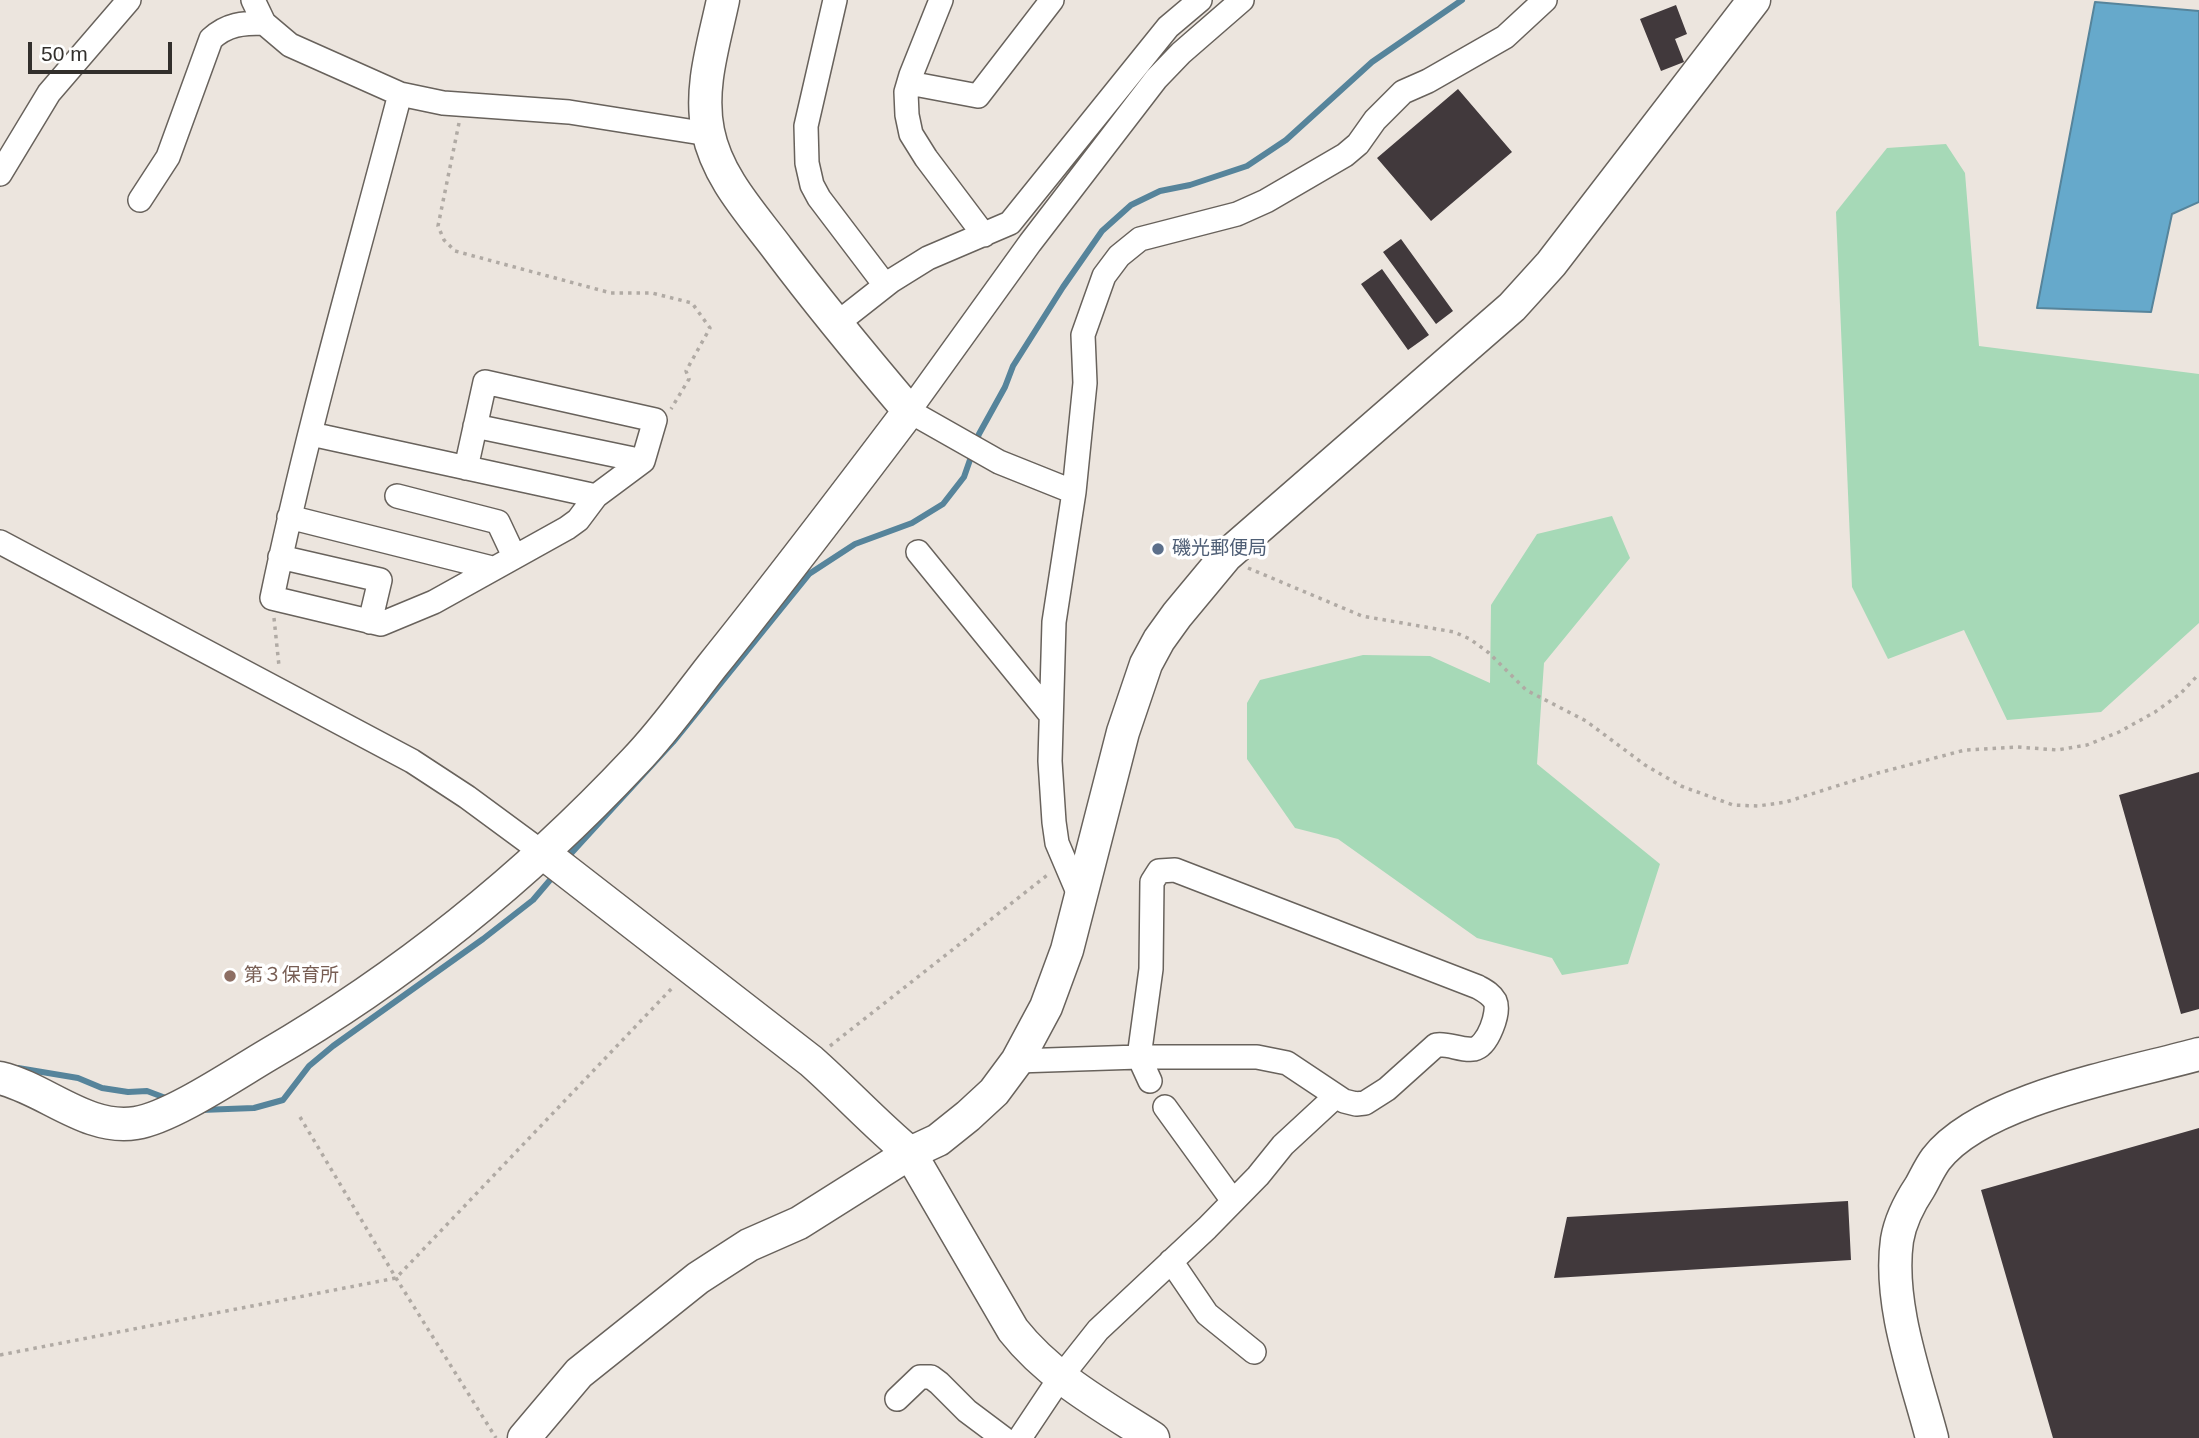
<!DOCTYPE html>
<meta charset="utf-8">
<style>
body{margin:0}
#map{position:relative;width:2199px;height:1438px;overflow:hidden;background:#ece5de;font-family:Helvetica,sans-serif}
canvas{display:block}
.scale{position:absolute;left:28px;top:42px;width:144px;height:32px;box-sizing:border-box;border:4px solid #322f2c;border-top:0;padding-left:9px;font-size:21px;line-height:24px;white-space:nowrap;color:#322f2c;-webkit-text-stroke:5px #fff;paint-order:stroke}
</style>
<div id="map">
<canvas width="2199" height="1438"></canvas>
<div class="scale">50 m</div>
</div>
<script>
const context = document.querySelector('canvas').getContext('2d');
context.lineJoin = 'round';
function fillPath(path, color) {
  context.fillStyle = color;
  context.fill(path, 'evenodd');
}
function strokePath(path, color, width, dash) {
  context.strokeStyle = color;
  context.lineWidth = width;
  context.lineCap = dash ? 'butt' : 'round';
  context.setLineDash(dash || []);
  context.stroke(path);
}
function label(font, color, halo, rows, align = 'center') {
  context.font = font + ' Helvetica,"Noto Sans JP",sans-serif';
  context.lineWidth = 7;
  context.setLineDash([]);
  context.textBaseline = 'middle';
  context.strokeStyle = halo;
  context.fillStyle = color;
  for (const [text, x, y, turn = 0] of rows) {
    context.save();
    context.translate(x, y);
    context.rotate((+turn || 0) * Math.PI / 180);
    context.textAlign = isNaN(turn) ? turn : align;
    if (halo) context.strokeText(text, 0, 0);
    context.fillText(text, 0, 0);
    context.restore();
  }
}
const green = new Path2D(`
 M1946 144 1965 173 1979 346 2199 374V623L2101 712 2007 720 1964 630 1888 659 1852 587 1836 212 1887 148Z
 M1612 516 1630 558 1544 663 1537 764 1660 864 1628 964 1562 975 1552 958 1477 938 1338 839 1295 828 1247 759V703L1260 680 1363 655 1430 656 1490 683 1491 605 1537 534Z`);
const water = new Path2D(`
 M2095 2 2199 11V202L2172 214 2151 312 2037 308Z`);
const stream = new Path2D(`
 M566 859 673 742 809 574 855 544 912 523 943 504 964 477 979 434 1005 387 1013 366 1063 287 1102 231 1131 205 1160 191 1190 185 1247 166 1286 140 1372 62 1462 0
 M18 1068 78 1078 102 1088 128 1092 147 1091 171 1100
 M201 1110 254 1108 283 1100 309 1066 333 1046 483 939 533 900 556 873`);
const building = new Path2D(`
 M1676 5 1687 34 1675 39 1684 62 1661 71 1640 19Z
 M1458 89 1512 152 1431 221 1377 158Z
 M1401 239 1453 311 1436 324 1383 252Z
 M1382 269 1429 335 1408 350 1361 284Z
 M2199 772V1009L2181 1014 2119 795Z
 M2199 1128V1438H2053L1981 1190Z
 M1848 1201 1851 1260 1554 1278 1567 1217Z`);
const path = new Path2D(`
 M459 123 438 226 444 240 455 251 611 293H652L692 303 710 328 686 371 689 379 671 409
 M1248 568 1362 616 1454 632 1470 639 1489 653 1526 690 1586 721 1645 765 1681 786 1733 805 1758 806 1786 802 1878 773 1965 750 2018 747 2057 750 2087 745 2119 732 2155 712 2180 694 2199 674
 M274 618 279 666
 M830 1046 1050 873
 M300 1117 396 1278 496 1438
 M0 1355 396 1278 674 986`);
const street = new Path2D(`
 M253 0 264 23 290 45 400 94 443 103 569 112 708 134
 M835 0 806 126 807 163 812 185 819 198 885 285
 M941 0 911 75 906 92 907 115 911 134 926 158 984 235
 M909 83 978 96 1052 0
 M0 174 49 93 129 0
 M140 200 168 157 211 39C227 24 243 23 264 23
 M835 325 891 281 928 258 1010 223 1168 27 1200 0
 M475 426 643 461
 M311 434 596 496 578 520 567 528 434 602 381 624 272 598C307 429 356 262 400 94
 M466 468 485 382 655 420 643 461 596 496
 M1074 492 999 462 909 411 1030 243 1156 79 1181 53 1242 0
 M397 496 498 522 514 556
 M289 517 492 568
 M0 542 412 761 467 797 543 853
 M918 552 1050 714
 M280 557 380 580 370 622
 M1080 897 1057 843 1054 822 1050 761 1054 622 1074 492 1085 383 1083 335 1104 276 1119 256 1140 239 1237 214 1266 201 1345 155 1358 144 1375 120 1403 92 1428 81 1505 37 1545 0
 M1017 1061 1139 1057H1257L1287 1063 1344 1101 1356 1104 1365 1103 1387 1089 1436 1045C1449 1043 1461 1051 1474 1049 1488 1046 1500 1012 1495 1001 1491 994 1485 991 1478 987L1175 870 1159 871 1152 882 1151 969 1139 1057 1150 1081
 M1165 1107 1233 1201
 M1171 1261 1207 1314 1254 1352
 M897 1399 920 1377H931L939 1383 967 1411 1003 1438
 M1020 1438 1060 1378 1098 1330 1207 1228 1258 1176 1283 1145 1336 1096`);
const secondary = new Path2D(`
 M543 853 811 1061C845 1091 875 1124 910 1153L1013 1330C1050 1377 1103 1406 1153 1438
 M0 1078C46 1089 87 1131 136 1123 170 1118 234 1075 266 1056 402 977 527 876 635 761 663 732 687 698 712 666 779 583 844 497 909 411 864 358 820 305 778 249 751 213 717 177 708 131 699 88 714 43 723 0
 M524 1438 579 1373 698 1278 749 1245 799 1223 910 1153 938 1140 968 1116 994 1092 1017 1061 1046 1007 1067 950 1123 732 1146 664 1159 640 1177 615 1226 556 1512 307 1551 264 1754 0
 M1932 1438C1916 1377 1888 1304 1897 1240 1900 1222 1910 1202 1920 1187 1925 1178 1930 1167 1936 1159 1982 1099 2127 1074 2199 1054`);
const markers = [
 [1158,549,7,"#5c6f8a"],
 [230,976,7,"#8d6e63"]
];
const serviceNames = [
 ["磯光郵便局",1172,549]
];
const educationNames = [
 ["第３保育所",244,976]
];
fillPath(green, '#a6d9b7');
fillPath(water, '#66a9cb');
strokePath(water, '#56849b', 2);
strokePath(stream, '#56849b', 6);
fillPath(building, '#41393c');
strokePath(street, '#68625c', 26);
strokePath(secondary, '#68625c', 35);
strokePath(path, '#b0aaa4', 3.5, [3.5, 5]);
strokePath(street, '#fff', 23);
strokePath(secondary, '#fff', 32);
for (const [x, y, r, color] of markers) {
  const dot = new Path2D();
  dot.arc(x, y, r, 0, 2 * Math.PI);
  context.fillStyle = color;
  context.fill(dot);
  strokePath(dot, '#fff', 2.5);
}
label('19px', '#4e5e75', '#fff', serviceNames, 'left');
label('19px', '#785e54', '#fff', educationNames, 'left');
</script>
